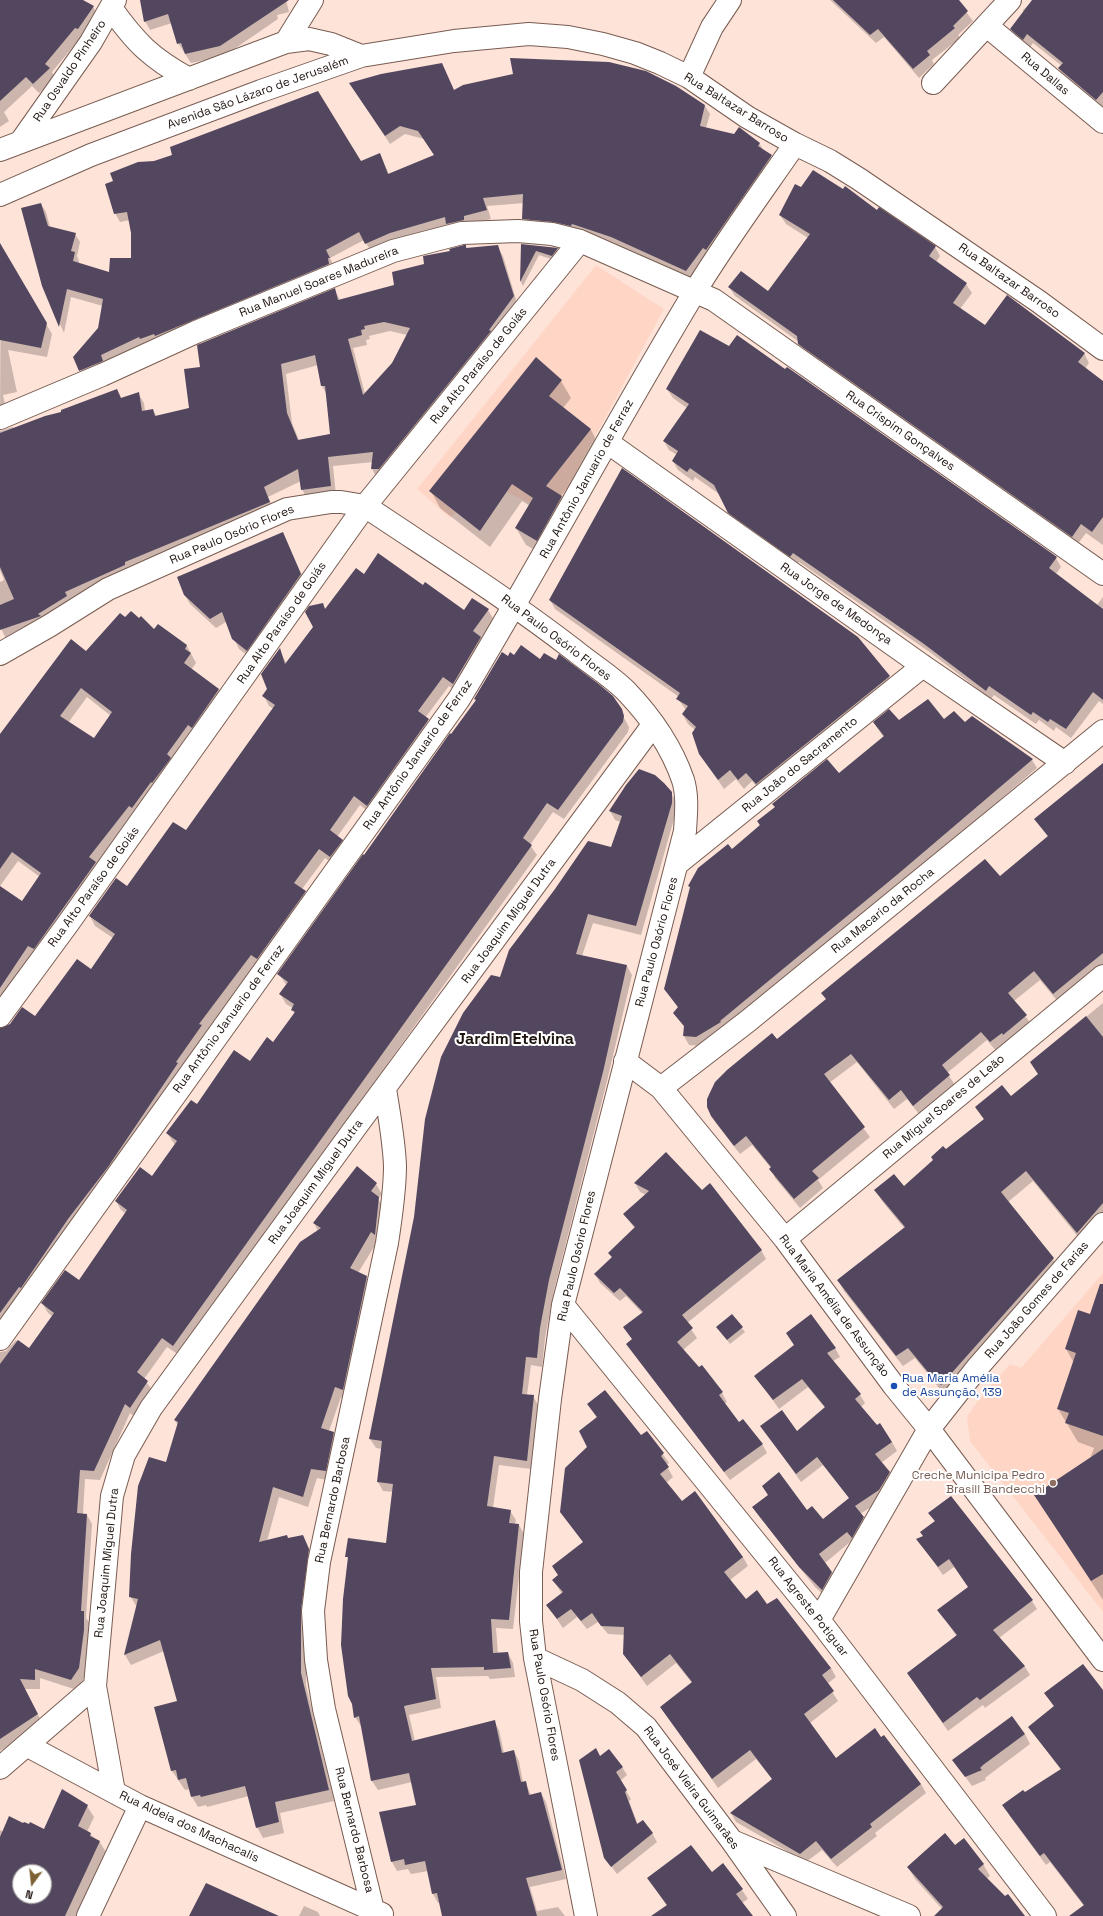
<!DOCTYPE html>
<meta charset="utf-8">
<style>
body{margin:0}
#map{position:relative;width:1103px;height:1916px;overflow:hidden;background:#fee3d9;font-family:"Space Grotesk",sans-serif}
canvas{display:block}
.north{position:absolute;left:12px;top:1864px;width:40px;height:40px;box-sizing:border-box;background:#fff;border:1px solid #a5a19f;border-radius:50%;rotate:195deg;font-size:11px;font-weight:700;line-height:16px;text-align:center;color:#1e130e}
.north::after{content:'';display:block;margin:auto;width:14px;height:18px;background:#7c6033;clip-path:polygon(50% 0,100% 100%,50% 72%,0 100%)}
</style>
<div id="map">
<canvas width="1103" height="1916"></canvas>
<div class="north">N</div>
</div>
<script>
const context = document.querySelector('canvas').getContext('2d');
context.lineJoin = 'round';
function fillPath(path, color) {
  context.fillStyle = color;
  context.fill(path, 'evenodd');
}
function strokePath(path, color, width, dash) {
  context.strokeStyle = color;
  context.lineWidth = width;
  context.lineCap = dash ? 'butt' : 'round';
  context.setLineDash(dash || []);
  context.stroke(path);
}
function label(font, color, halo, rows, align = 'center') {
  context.font = font + ' "Space Grotesk",sans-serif';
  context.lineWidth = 4;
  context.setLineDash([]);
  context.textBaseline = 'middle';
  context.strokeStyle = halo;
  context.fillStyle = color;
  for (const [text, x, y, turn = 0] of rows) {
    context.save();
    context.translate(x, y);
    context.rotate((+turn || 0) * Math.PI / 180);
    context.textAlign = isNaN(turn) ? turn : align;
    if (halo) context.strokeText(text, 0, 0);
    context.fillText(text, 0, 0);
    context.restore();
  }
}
const built = new Path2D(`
 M596 265 664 309 563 496 552 514 486 482 450 518 417 489Z
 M1103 1273V1612L970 1441 967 1417 977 1402 1010 1364 1021 1368Z`);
const shadow = new Path2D(`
 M2 0H81L93 7 99 16 83 38 81 37 52 72 55 78 39 93 32 86 4 112 9 121 0 127V3Z
 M141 0H286L289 12 277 15 278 19 224 56 191 63 178 43 172 23 150 30 145 21Z
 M830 0H957L973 21 958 35 960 38 932 60 934 64 919 78 884 37 876 43Z
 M1034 0H1103V110L1065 78 1059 69 1062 66 1033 43 1029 49 1017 38 1011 29 1024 14 1023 10Z
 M454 90 705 106 710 114 706 128 759 143 764 151 771 156 776 164 691 279 616 245 577 232 528 227 523 219 524 203 487 206 491 219 371 251 364 240 330 258 334 266 85 379 74 357 99 329 103 306 71 297 64 333 43 286 41 204 46 212 50 227 75 234 80 242 77 256 79 261V264L110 273 132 258V233L130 220 120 222 115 213 361 162 380 154 389 174 435 156 424 139 405 134 390 144 355 91Z
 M802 188 877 211 935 247 940 256 936 262 966 284 972 293 960 309 985 326 1084 353 1089 363 1085 369 1103 382V545L1086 533 1077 545 805 353 799 342 735 296 729 287 768 292 808 238 786 224 780 215Z
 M522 245 557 249 560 254 554 260 539 255 523 286 521 282Z
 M466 246 467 249 497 246 503 256 518 306 377 478 372 469 373 462 333 466 336 495 307 499 302 489 301 481 268 497 275 512 6 639 0 626V582L4 580 0 570V431L13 427 14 429 138 393 144 403 145 411 153 410 157 417 190 408 201 368 335 290 340 300 395 286 425 265ZM390 331 407 335 393 363 365 394 353 348 367 345 366 340 370 339 369 336ZM318 365 322 386 327 395 331 434 299 440 292 423 286 374Z
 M1 247 52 334 47 357 8 350 17 392 3 395 7 414 0 417Z
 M561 381 571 398 563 408 591 430 600 447 561 496 571 514 547 557 526 545 516 528 530 506 522 501 490 547 440 508 431 491Z
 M667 389 1056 558 1061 567 1056 574 1097 605 1103 597V704L1099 701 1071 738 1056 727 1054 731 1039 720 1036 724 994 695 991 699 931 653 799 562 796 565 735 522 719 494 695 477 693 481 678 470 673 461 677 455 669 450 664 441 687 408 673 398Z
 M283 534 306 584 252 659 239 649 226 622 216 628 190 604 185 595Z
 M364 575 424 587 465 612 488 610 494 620 481 638 486 647 459 693 449 686 425 718 434 730 373 815 360 805 337 837 342 840 348 850 336 866 325 858 302 889 311 901 257 964 205 1033 206 1036 0 1330V1029L35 1017 91 971 113 938 95 926 90 916 127 888 186 832 274 709 269 706 264 696 269 689 279 650 287 664 314 627 322 604 326 610Z
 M550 600 889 677 894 686 762 793 752 781 744 789 736 779 724 789 700 754 695 730 688 724 683 715 686 710 678 699 679 697 555 609Z
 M125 619 154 631 158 625 187 646 196 663 191 670 219 690 224 700 96 865 101 873 0 1013V887L22 903 40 877 18 861 0 886V747L87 652ZM87 697 111 716 94 739 68 723Z
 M515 656 541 660 618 707 629 727 628 732 564 819 553 812 530 845 537 855 179 1355 167 1347 144 1379 153 1391 135 1417 130 1413 100 1480 85 1479 83 1514 87 1515 92 1524 86 1618 89 1622V1641L84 1678 77 1690 40 1678V1689H24L43 1724 0 1751V1352L6 1351 16 1340 29 1350 53 1317 48 1313 42 1303 79 1281 126 1214 121 1210 116 1201 152 1177 175 1145 167 1133 197 1106 274 1043 294 1014 293 1008 286 1004 280 994 287 986 279 974 451 736 476 701 475 699 508 657Z
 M898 721H944L965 723 1032 760 1037 768 903 883 701 1046 689 1045 684 1036 685 1028 674 1013 679 1009 665 989 691 888 689 886 760 826 758 822 839 775 884 738 874 723Z
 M1103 764V967L1059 1003 1040 980 1014 1001 1032 1025 996 1051 987 1040 947 1073 955 1085 919 1114 907 1099 894 1109 857 1062 829 1083 870 1137 818 1180 823 1188 800 1208 775 1178 771 1168 752 1145 740 1154 715 1122 710 1112 708 1102 709 1094 716 1082 777 1041 999 878 1048 837 1035 819Z
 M671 793 676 802V812L641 935 593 923 582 956 627 966 632 975 607 1081 554 1290 545 1338 542 1367 531 1365 527 1395 533 1396 538 1405 531 1469 499 1465 493 1508 510 1511 516 1520 515 1524 519 1525 524 1534 513 1629 496 1628 498 1654 508 1653 513 1663 515 1677 490 1679 488 1676 436 1677 441 1708 409 1715 415 1741 494 1721 499 1730 504 1753 514 1751 519 1761 523 1783 525 1782 531 1795 541 1793 546 1802 566 1879 530 1887 537 1911 558 1907 565 1916H454L440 1902 438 1903 433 1894 428 1871 411 1874 408 1869 397 1871 392 1862 380 1813 417 1806 412 1782 378 1790 372 1781 362 1726H361L355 1717 349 1560 347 1557 387 1544 393 1492 383 1491 378 1482 382 1449 376 1448 370 1439 500 978 612 848 621 822 615 820 610 811Z
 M1103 1003V1221L1083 1243 1033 1181 1008 1202 1053 1259 1059 1270 948 1395 939 1388 915 1358 903 1366 844 1291 838 1280 904 1228 882 1201 875 1190 904 1188 984 1120 976 1108 1011 1097 1039 1075 1031 1062Z
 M635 1183 761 1250 766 1259 687 1323 697 1338 683 1350 699 1369 702 1367 722 1393 727 1402 724 1404 739 1424 762 1444 767 1453 730 1480 627 1344 633 1340 630 1336 642 1313 626 1296 620 1301 600 1283 595 1274 612 1258 610 1253 635 1229 624 1214 646 1195 640 1192Z
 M376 1184 382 1194 378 1199 384 1208 377 1242 358 1273 366 1277 372 1288 348 1400 341 1397 329 1431 333 1433 339 1443 331 1481 317 1478 308 1507 279 1497 267 1541 303 1536 314 1560 306 1621V1685L334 1801 280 1813 284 1833 263 1838 257 1827 249 1796 207 1807 206 1805 198 1807 192 1797 190 1789 185 1790 172 1771 155 1707 178 1702 164 1651 131 1665 125 1655 137 1607 130 1596 178 1425 175 1421 318 1231 314 1223Z
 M1103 1286V1475L1091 1456 1094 1448 1078 1442 1058 1409 1074 1363 1066 1349 1090 1315Z
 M732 1316 745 1332 730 1344 720 1331Z
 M835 1348 840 1357 833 1361 860 1395 865 1403 861 1407 892 1442 897 1451 881 1463 894 1482 884 1499 860 1514 868 1527 825 1563 837 1581 827 1598 815 1587 753 1508 807 1512 823 1520 850 1499 823 1465 801 1482 762 1426 797 1432 825 1408 808 1387 779 1409 756 1376Z
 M588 1404 641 1436 647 1432 669 1463 666 1465 673 1477 666 1483 682 1502 743 1557 748 1566 730 1580 746 1600 767 1605 831 1668 836 1677 827 1684 838 1701 810 1723 836 1759 921 1784 926 1793 875 1833 877 1836 837 1867 822 1850 806 1862 736 1822 731 1813 773 1780 756 1759 718 1788 661 1707 692 1683 676 1663 647 1686 624 1654 625 1635 608 1634 598 1622 587 1629 577 1617 563 1628 547 1605 562 1594 553 1580 559 1576 584 1543 561 1511 588 1447 597 1418Z
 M1103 1486V1600L1035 1495Z
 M930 1514 1032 1601 1037 1609 999 1638 1025 1667 1030 1675 985 1708 983 1705 948 1731 908 1674 957 1637 939 1610 969 1588 954 1567 943 1575 918 1540 924 1537 935 1522Z
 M1103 1691V1916H1075L1084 1906 1050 1862 1046 1865 1009 1815 1025 1794 1061 1770 1029 1727 1054 1707 1045 1693Z
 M1025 1734 1030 1744 985 1778 986 1780 972 1786 954 1761Z
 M601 1757 622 1767 627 1775 620 1781 631 1799 629 1801 638 1825 652 1833 657 1842 617 1874 605 1858Z
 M87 1806 94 1817 87 1832 99 1841 106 1852 76 1916H0V1830L3 1832 24 1824 45 1830ZM20 1872H44V1896H20Z
 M955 1847 983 1864 990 1876 986 1879 1024 1916H937L942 1909 915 1879 908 1867Z
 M711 1873 742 1890 748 1899 742 1903 752 1916H653L667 1906 648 1878Z
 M304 1906 318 1912 320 1916H299Z`);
const building = new Path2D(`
 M0 0H83L94 6 78 29 75 28 45 64 50 68 33 84 26 77 0 101Z
 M140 0H289L220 46 185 54 181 43 177 44 168 14 144 22Z
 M833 0H959L968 11 953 26 955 28 927 51 930 55 913 69 878 29 870 35Z
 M1032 0H1103V92L1096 100 1058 68 1063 63 1027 34 1023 40 1010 29Z
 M510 58 609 62 646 71 676 86 705 105 700 126 734 134 739 127 760 143 758 146 772 155 706 250 703 248 686 271 611 237 572 224 571 226 553 222 522 219 523 194 483 198 487 210 464 216V220L446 224 445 217 390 233 365 244 359 232 326 250 330 258H328L329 264 155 336 154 334 140 339 139 337 101 355 103 361 79 371 73 357 98 328 103 299 67 289 59 327 42 286 21 208 41 203 48 226 76 233 71 251 75 252 73 261 109 272 110 258H131V233L127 212 114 214 105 184 113 181 110 173 138 162 154 161 172 155 170 147 318 91 361 161 380 153 388 174 434 155 418 131 400 126 385 136 349 83 381 74 442 63 454 90 463 85 513 74Z
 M813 170 843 189 845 186 877 210 879 207 936 246 929 256 967 283 953 303 985 325 1007 295 1085 353 1078 362 1103 381V517L1092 532 1081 524 1072 537 798 344 797 336 728 287 741 271 768 291 810 234 779 215 795 184 801 187Z
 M0 243 47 323 41 348 0 340Z
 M521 244 558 248 552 256 536 251 520 282Z
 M464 245H466V248L498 245 514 296 489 330 491 331 379 469H371L373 452 328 457 331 486 301 490 298 469 264 487 270 502 125 562V565L65 592 67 596 38 614 41 616 0 630V605L14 599 0 567V433L45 416 61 412V410L117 389 121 398 139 392 142 411 153 409 155 416 189 408 184 369 200 367 197 345 335 288 338 300 394 285 392 272 424 264 423 256 450 251 449 249ZM384 322 410 328 392 363 363 395 348 339 362 335 361 330 365 329 364 326ZM315 355 321 386H325L330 434 298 440 287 413 281 364Z
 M700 330 729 346 737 335 785 369 787 367 1057 557 1049 568 1103 609V700L1093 692 1066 729 1050 719 1048 722 1033 712 1031 715 989 686 986 691 924 644 793 553 790 557 728 513 714 485 690 468 687 472 672 461 678 451 663 441 689 404 666 389Z
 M536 357 562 380 549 396 591 429 546 486 562 496 537 541 515 528 533 498 512 484 480 531 429 491Z
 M622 468 858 637 890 676 756 784 746 773 738 780 730 770 718 780 699 754 692 733 696 727 682 714 688 706 676 699 680 693 549 600Z
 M283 532 301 574 247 651 232 639 222 612 210 619 184 595 177 577Z
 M378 553 423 585 425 582 464 610 472 598 489 609 473 631 481 637 453 684 443 677 418 711 429 719 367 806 354 796 330 830 343 840 330 857 319 849 294 883 306 891 257 959 251 955 199 1024 202 1025 176 1062 178 1063 108 1167 68 1219 21 1288 19 1287 0 1313V1028L10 1024 22 1007 35 1016 77 959 91 969 115 934 89 916 116 878 127 886 173 822 186 830 275 705 262 696 267 689 261 674 280 648 285 664 313 627 305 612 309 606 323 603 325 609 356 568 364 574Z
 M131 611 139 618 141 616 154 629 158 624 187 645 185 649 191 653 184 663 219 689 192 728 188 725 167 754 171 758 152 783 151 782 132 808 129 806 89 857 96 862 34 949 28 946 0 988V886L22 901 41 873 12 852 0 869V734L71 639 86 651 120 613 125 617ZM81 688 112 712 94 738 60 716Z
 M521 645 540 659 544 653 556 660 559 654 600 685 613 696 622 709 624 716 623 722 558 810 547 803 523 838 532 845 173 1346 162 1338 137 1372 148 1381 130 1408 125 1404 94 1471 80 1470 77 1513 87 1514 81 1611H84V1630L79 1668 71 1680 35 1669V1680L20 1679 38 1714 0 1739V1364L18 1340 29 1348 54 1313 41 1303 65 1270 79 1280 127 1210 115 1201 140 1167 152 1176 177 1141 166 1133 191 1100 197 1104 234 1050 250 1061 267 1037 273 1042 295 1012 291 1010 294 1004 279 994 288 982 277 974 363 854 364 855 376 838 450 733 451 734 476 700 474 699 502 652 508 656 510 652 514 655Z
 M928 699 944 719 954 711 965 722 972 716 1033 759 898 874 720 1021 721 1022 696 1037 683 1036 684 1026 673 1013 678 1007 664 989 690 887 688 886 698 868 728 844 732 849 760 825 757 821 775 807 772 804 827 759 839 773 884 736 873 722 889 709 899 720Z
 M1103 763V953L1053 994 1034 971 1008 993 1027 1015 1003 1035 1002 1033 990 1042 981 1032 942 1065 950 1075 913 1106 901 1090 889 1100 851 1054 824 1074 865 1127 812 1171 819 1178 794 1199 769 1169 771 1167 746 1136 734 1146 711 1116 707 1107V1099L715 1082 727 1070 772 1033 777 1039 826 999 821 993 985 859 1000 876 1048 836 1034 819Z
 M639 769 655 775 664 783 672 792V803L636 926 588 914 576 954 627 965 603 1072 549 1280 540 1328 537 1358 526 1357 522 1394 534 1395 527 1461 494 1456 487 1506 511 1510 509 1523 519 1524 509 1620 491 1619 493 1653 508 1652 511 1668 484 1670V1667L431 1668 436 1699 404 1706 412 1741 495 1720 502 1753 514 1750 521 1782 526 1781 529 1795 541 1792 562 1870 526 1878 537 1916H442L437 1893 432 1894 425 1861 405 1865 404 1859 391 1862 379 1812 416 1805 409 1773 371 1781 359 1716 354 1718 352 1704 348 1696 341 1645 343 1599 348 1557H345L348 1538 386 1543 393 1484 377 1482 382 1441 369 1439 414 1217 425 1119 441 1057 463 1013 491 975 500 977 509 950 555 889 588 841 611 847 622 816 609 811 626 785Z
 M1086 1016 1103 1037V1203L1077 1233 1026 1171 1001 1192 1054 1258 941 1385 932 1377 908 1348 896 1356 837 1280 905 1227 874 1190 894 1174 904 1186 933 1160 931 1157 943 1146 946 1149 984 1119 975 1107 1002 1085 1011 1096 1038 1074 1030 1062Z
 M666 1152 702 1190 710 1183 762 1250 682 1315 693 1328 677 1342 699 1367 702 1365 723 1392 719 1395 739 1422 743 1419 763 1444 724 1472 626 1344 632 1339 623 1327 643 1312 620 1288 614 1293 594 1274 612 1257 608 1253 635 1227 623 1214 649 1191 634 1183Z
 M357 1166 377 1183 371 1191 379 1197 375 1235 371 1232 350 1268 367 1276 343 1390 335 1387 321 1428 334 1432 326 1471 311 1469 303 1497 273 1487 259 1542 287 1535 288 1538 303 1535 309 1549 301 1610V1673L329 1790 275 1802 279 1822 256 1828 245 1786 201 1797 200 1795 191 1797 186 1778 178 1780 176 1770 171 1771 154 1707 177 1701 160 1640 124 1655 138 1599 129 1597 131 1554 138 1486 149 1457 166 1462 178 1422 174 1420 300 1242 321 1228 313 1223Z
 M1100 1284H1103V1436L1065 1423 1069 1413 1057 1409 1076 1353 1065 1349 1078 1310 1090 1314Z
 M732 1314 743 1327 727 1340 716 1327Z
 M811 1314 836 1348 827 1353 861 1394 855 1399 877 1425 880 1423 892 1442 875 1454 890 1472 879 1490 855 1506 864 1517 852 1538 847 1532 819 1554 832 1572 822 1590 799 1567 752 1507 768 1495 762 1486 779 1472 807 1510 812 1506 823 1519 849 1498 817 1457 796 1474 760 1426 782 1410 797 1431 825 1407 802 1379 773 1400 754 1376 794 1345 786 1333Z
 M605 1390 641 1435 647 1431 664 1453 661 1456 669 1467 660 1474 682 1501 695 1491 743 1557 724 1572 746 1599 757 1590 767 1604 777 1598 831 1668 822 1675 834 1691 804 1714 836 1758 875 1728 881 1737 884 1735 921 1784 870 1824 872 1827 831 1859 816 1841 800 1854 730 1813 772 1779 750 1750 712 1779 660 1707 692 1682 670 1654 641 1677 623 1654 624 1627 601 1626 592 1613 581 1621 571 1609 557 1619 546 1605 563 1592 552 1580 558 1575 552 1566 583 1542 560 1512 565 1468 587 1447 579 1431 597 1417 587 1404Z
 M1103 1449V1574L1091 1581 1034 1495Z
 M951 1496 1033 1600 993 1630 1025 1666 980 1700 977 1697 943 1723 907 1673 957 1635 937 1610 968 1587 949 1559 938 1567 916 1539 923 1536 920 1532 935 1521 928 1513Z
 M1083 1664 1103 1690V1916H1069L1084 1905 1044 1853 1040 1856 1002 1805 1023 1790 1025 1792 1061 1769 1028 1727 1054 1706 1044 1693Z
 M1012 1716 1025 1734 983 1765 980 1768 982 1770 965 1777 952 1760Z
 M596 1748 600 1756 609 1749 623 1767 616 1772 627 1790 625 1792 637 1824 643 1820 653 1833 611 1867 604 1858 579 1760Z
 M62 1789 88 1805 78 1826 91 1833 90 1836 100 1841 65 1916H0V1837L9 1816 23 1823 24 1822 29 1824 30 1822 44 1829ZM20 1872H44V1896H20Z
 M945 1833 955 1845 964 1838 984 1864 978 1869 1005 1896 1008 1894 1025 1916H934L943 1907 907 1867Z
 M691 1845 712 1872 723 1863 743 1889 736 1894 753 1916H651L667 1905 647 1878Z
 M206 1883 279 1916H189Z`);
const minor = new Path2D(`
 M111 8C136 43 151 58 189 79
 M987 26 1103 122
 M286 42 312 0
 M689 77 712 27 730 0
 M933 83 1010 0
 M22 140 91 42 115 0
 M0 150 286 42 309 39 331 44 361 56
 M0 195 91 155 261 91 361 56 454 41 529 34 568 37 603 44 635 53 660 63 689 77 747 117 795 144 830 161 859 179 1038 301 1103 349
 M0 418 102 375 196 332 393 251 462 233 518 231 552 234 580 241 714 300 1103 574
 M607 442 923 666 1065 763
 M0 654 49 626 108 589 287 509 331 502H341L365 506C435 553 507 598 574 650 591 664 611 676 626 691 650 716 672 748 683 780 688 796 686 814 685 831L563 1305 550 1399 531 1572V1621L535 1658 586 1916
 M677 864 923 666
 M0 1016 67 925 365 506 580 241
 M625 1061 661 1088 785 1239 894 1386 929 1429 1103 1660
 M661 1088 748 1021 1103 731
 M785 1239 1103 976
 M563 1305 819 1620 1045 1916
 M0 1339 459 699C540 565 613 427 694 293 725 242 761 193 795 144
 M819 1620 929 1429 977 1368 1103 1224
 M535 1658 582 1680 618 1703 646 1727 732 1841 785 1916
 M28 1746 140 1806 382 1914
 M0 1768 95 1686
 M114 1792 95 1686 112 1496 124 1455 151 1408 355 1128 653 725
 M732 1841 909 1916
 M373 1910 324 1709 316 1660 313 1611 319 1562 387 1243C391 1217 395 1191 395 1166 394 1140 389 1114 385 1089
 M88 1916 140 1806`);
const markers = [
 [894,1386,4,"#1a4fb4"],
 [1053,1483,4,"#8d6e63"]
];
const streetNames = [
 ["Rua Osvaldo Pinheiro",70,71,-56],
 ["Rua Dallas",1045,74,40],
 ["Avenida São Lázaro de Jerusalém",258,93,-20],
 ["Rua Baltazar Barroso",736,108,32],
 ["Rua Baltazar Barroso",1009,281,35],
 ["Rua Manuel Soares Madureira",319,282,-22],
 ["Rua Alto Paraíso de Goiás",479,366,-51],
 ["Rua Crispim Gonçalves",900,431,35],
 ["Rua Antônio Januario de Ferraz",587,479,-61],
 ["Rua Paulo Osório Flores",232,535,-23],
 ["Rua Jorge de Medonça",836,604,35],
 ["Rua Alto Paraíso de Goiás",282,623,-55],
 ["Rua Paulo Osório Flores",556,638,37],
 ["Rua Antônio Januario de Ferraz",418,755,-55],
 ["Rua João do Sacramento",800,765,-39],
 ["Rua Alto Paraíso de Goiás",94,887,-54],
 ["Rua Macario da Rocha",883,911,-39],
 ["Rua Joaquim Miguel Dutra",509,921,-54],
 ["Rua Paulo Osório Flores",657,942,-75],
 ["Rua Antônio Januario de Ferraz",229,1019,-54],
 ["Rua Miguel Soares de Leão",944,1107,-40],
 ["Rua Joaquim Miguel Dutra",316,1182,-54],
 ["Rua Paulo Osório Flores",577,1256,-77],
 ["Rua João Gomes de Farias",1037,1300,-49],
 ["Rua Maria Amélia de Assunção",834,1306,53],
 ["Rua Bernardo Barbosa",333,1500,-78],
 ["Rua Joaquim Miguel Dutra",107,1563,-84],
 ["Rua Agreste Potiguar",808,1607,52],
 ["Rua Paulo Osório Flores",544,1695,80],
 ["Rua José Vieira Guimarães",691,1788,53],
 ["Rua Aldeia dos Machacalis",189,1827,25],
 ["Rua Bernardo Barbosa",354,1830,76]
];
const transitNames = [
 ["Rua Maria Amélia",902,1379],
 ["de Assunção, 139",902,1393]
];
const educationNames = [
 ["Creche Municipa Pedro",1045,1476],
 ["Brasill Bandecchi",1045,1490]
];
const districtNames = [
 ["Jardim Etelvina",515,1040]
];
fillPath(built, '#ffd6c6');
fillPath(shadow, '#0003');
fillPath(building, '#53475f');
strokePath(minor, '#785c51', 24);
strokePath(minor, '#fff', 22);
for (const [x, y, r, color] of markers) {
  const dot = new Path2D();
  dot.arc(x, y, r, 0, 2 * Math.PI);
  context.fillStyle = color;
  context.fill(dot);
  strokePath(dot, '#fff', 1.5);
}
label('12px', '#1e130e', '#fff', streetNames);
label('12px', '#164399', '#fff', transitNames, 'left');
label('12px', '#785e54', '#fff', educationNames, 'right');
label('bold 16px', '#1e130e', '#fff', districtNames);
</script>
